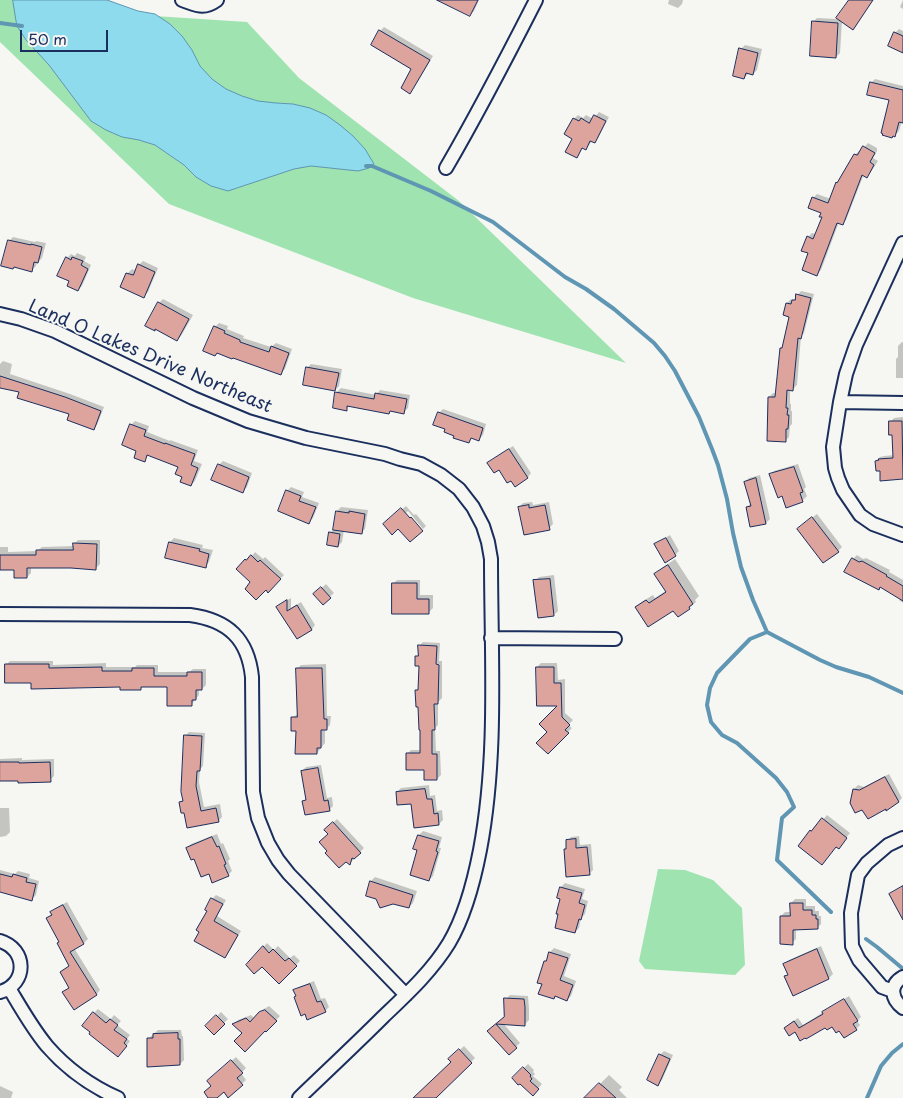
<!DOCTYPE html>
<style>
body{margin:0}
#map{position:relative;width:903px;height:1098px;overflow:hidden;background:#f6f6f2;font-family:"Playpen Sans",sans-serif}
canvas{display:block}
.scale{position:absolute;left:20px;top:30px;width:88px;height:22px;box-sizing:border-box;border:2px solid #1b2f5e;border-top:0;padding-left:6px;font-size:15px;line-height:18px;white-space:nowrap;color:#1b2f5e;-webkit-text-stroke:4px #f6f6f2;paint-order:stroke}
</style>
<div id="map">
<canvas width="903" height="1098"></canvas>
<div class="scale">50 m</div>
</div>
<script>
const context = document.querySelector('canvas').getContext('2d');
context.lineJoin = 'round';
function fillPath(path, color) {
  context.fillStyle = color;
  context.fill(path, 'evenodd');
}
function strokePath(path, color, width, dash) {
  context.strokeStyle = color;
  context.lineWidth = width;
  context.lineCap = dash ? 'butt' : 'round';
  context.setLineDash(dash || []);
  context.stroke(path);
}
function label(font, color, halo, rows, align = 'center') {
  context.font = font + ' "Playpen Sans",sans-serif';
  context.lineWidth = 4;
  context.setLineDash([]);
  context.textBaseline = 'middle';
  context.strokeStyle = halo;
  context.fillStyle = color;
  for (const [text, x, y, turn = 0] of rows) {
    context.save();
    context.translate(x, y);
    context.rotate((+turn || 0) * Math.PI / 180);
    context.textAlign = isNaN(turn) ? turn : align;
    if (halo) context.strokeText(text, 0, 0);
    context.fillText(text, 0, 0);
    context.restore();
  }
}
const green = new Path2D(`
 M0 0H41L124 14 247 22 299 78 459 201 626 363 413 298 169 204 0 42Z
 M658 869 685 870 713 880 742 908 745 965 735 975 645 969 639 961Z`);
const water = new Path2D(`
 M13 0H107L138 11 155 14 170 24 182 36 192 50 200 66 212 79 226 89 242 96 258 101 276 103 293 104 310 108 326 115 340 125 353 136 365 149 374 164 369 168 358 171 311 166 294 169 228 191 211 186 196 177 184 165 155 145 139 140 122 137 106 130 91 121 49 65 26 40 17 26Z`);
const shadow = new Path2D(`
 M446 0H479L474 11 470 15Z
 M669 0H683L682 4 678 8 668 4Z
 M851 0H873L856 24 842 21 840 53 836 57 813 22 817 18 837 19Z
 M903 0V9L900 7Z
 M384 27 433 56 414 88 410 92 413 69 372 44 380 31Z
 M899 29 903 31V51L895 33Z
 M745 45 762 49 757 70 753 74H748L744 78 741 49Z
 M875 79 903 86V121H902L899 131 895 135 890 99 871 83Z
 M599 112 609 117 598 138 594 142 592 141 586 149 583 147 577 157 574 119 578 115 583 118 586 115 593 119Z
 M868 143 877 148V151L873 158 878 161 871 172 867 176 864 174 846 220 842 224 839 222 821 270 817 274 810 253 808 237 812 233 816 234 823 217 822 212 813 198 817 194 831 199 837 183 840 180 855 155 859 151 860 152Z
 M13 237 35 242 36 241 46 243 42 258 38 262H37L36 266 32 270 9 241Z
 M77 253 86 257 84 261 91 265 82 286 78 290 70 281 67 258 71 254 75 256Z
 M143 261 158 268 148 292 144 296 122 287 128 273 132 269 136 271 139 265Z
 M801 291 814 294 804 333 801 336 797 385 793 389H790V404H791V411H792V424L790 426 789 437 785 441 769 397 773 393H777L781 348 783 346 791 316 787 303 791 299 794 300Z
 M163 299 193 315 181 336 177 340 159 303Z
 M219 323 228 326 227 329 244 336 243 338 271 347 276 343 292 349 285 369 281 373 233 357 215 327Z
 M902 342H903V378H896V359L898 357V346Z
 M3 361 12 364 10 374 70 394 104 407 97 425 93 429 71 413 20 391 0 386V364Z
 M311 364 342 369 339 386 335 390 307 368Z
 M341 388 376 395 380 390 410 395 408 408 404 412 391 410 389 413 350 405 346 409 337 392Z
 M443 409 486 424 483 435 479 439 473 437 468 442 455 435 446 428 439 413Z
 M903 417V477L882 479 881 470 876 461 880 457 884 456 895 455 894 433 890 422 894 418Z
 M135 421 149 426 147 432 170 441V440L198 450 194 461 202 464 195 481 191 485 183 476 179 466 149 454 144 461 138 450 131 425Z
 M513 446 531 473 528 477 511 479 493 459Z
 M223 461 252 473 247 487 243 491 219 465Z
 M798 464 806 487 804 489 807 496 803 500 787 506 783 495 771 474 774 471Z
 M760 475 770 519 766 523 747 507 751 503 745 482 749 478Z
 M291 487 304 492 302 497 319 503 313 518 309 522 287 491Z
 M532 502 533 505 549 502 553 524 549 528 519 507 523 503Z
 M406 506 414 515 416 514 426 526 423 529 408 511 406 513 421 531 399 527 389 520Z
 M341 507 368 510 365 529 361 533 344 530 342 542 338 546 330 533 335 528 337 511Z
 M817 514 842 547 838 551 802 525Z
 M670 535 679 551 675 555 665 561 656 545 660 541Z
 M174 538 203 545 202 548 213 550 209 562 205 566 167 557 170 542Z
 M78 540H100V564L96 568 31 567V573L27 577 15 569H0V547H8V552L37 551 42 547 74 546V544Z
 M255 552 263 559 265 557 284 575 268 591 266 588 252 582 238 569 250 556 251 557Z
 M857 555 863 559 866 558 890 570 889 572 903 580V603L899 600 901 598 881 586 878 589 853 559Z
 M675 559 699 596 695 600 696 602 689 608 674 609 637 607 643 601 653 595 655 598 667 590 656 574 662 568Z
 M554 575 558 611 554 615 535 581 539 577Z
 M397 580H420V595H433V608L429 612 393 584Z
 M326 584 334 593 323 603 315 594Z
 M291 598V608L301 602 315 625 312 629 297 638 282 603Z
 M423 642 440 643 439 661H442V698L438 702V725L435 728 436 751H440L441 775 437 779 407 754 411 750H422L417 690 419 688 421 665 417 657 419 654V646Z
 M10 661H53V665L106 663V667H135L137 665H158V672H189L193 669H206V685L202 689H199V695L192 704 168 686H143L141 688 121 686 32 682 6 665Z
 M541 663H557L558 680 565 679V713L573 720 568 725 572 728 548 753 549 732 560 705 537 667Z
 M326 664 327 716H331L330 725 326 729H325V743L317 753 297 730 293 718 297 714H298L297 669 301 665Z
 M189 732 205 733 203 766 200 769 199 782 204 807 220 804 222 817 218 821 185 811 180 803 184 799 185 736Z
 M22 758V760L54 759V776L50 780H0V759Z
 M321 765 327 798 332 797 333 806 329 810 304 802 307 798 302 771 306 767Z
 M889 774 902 798 898 802 854 789 858 785 864 787Z
 M429 785 430 796 435 795 437 811 442 810 443 820 439 824 397 792 401 788Z
 M0 808H9L10 832 6 836 0 837Z
 M827 815 850 833 842 843 837 846 816 828Z
 M337 819 364 848 354 858 350 864 346 860 329 851 330 834 326 830Z
 M423 831 442 837 439 848H441L433 876 429 880 419 850V835Z
 M217 834 221 844 223 843 230 859 228 861 232 871 228 875 209 872 187 848 191 844Z
 M579 836 580 845 591 844 593 870 589 874 567 841 571 837Z
 M0 870 15 874 18 871 30 874 29 878 39 881 36 895 32 899 0 891Z
 M375 877 417 891 413 903 409 907 368 896 371 881Z
 M565 883 585 889 582 899 588 901 585 914 581 918 579 928 575 932 562 898 561 887Z
 M216 895 226 900 217 916 241 931 228 953 224 957 209 911 212 899Z
 M795 899H806V906H815V911H819V916H821V924L817 928H796V939L792 943 781 916 785 912H791V903Z
 M67 902 88 939 84 943 74 948 100 990 97 994 74 1008 64 992 70 987V965L60 942 48 918 56 908Z
 M267 943 274 950 278 946 290 958 294 955 300 961 279 982 262 965H247Z
 M821 946 833 974 829 978 786 977 789 974 785 964 789 960Z
 M554 948 571 954 564 976 576 981 571 996 567 1000 543 984 548 959 550 952Z
 M314 981 321 999 325 998 329 1007 325 1011 297 996 295 990 299 987Z
 M510 995 528 996 529 1009V1020L525 1024 503 1023 520 1043 509 1053 493 1027 505 1016 506 999Z
 M849 996 861 1017 857 1021 860 1025 856 1029H840L832 1026 795 1031 785 1028 789 1024 798 1018 803 1025Z
 M269 1006 280 1016 266 1031 243 1033 234 1024 238 1020 251 1015 255 1019 264 1009Z
 M98 1009 111 1019 114 1015 121 1021 117 1025 130 1035 127 1039 130 1041 122 1052 94 1013Z
 M221 1012 228 1019 214 1033 207 1026Z
 M158 1030H181L182 1036H183L184 1060 180 1064 148 1039Z
 M464 1046 475 1058 434 1098H414L452 1062 450 1059Z
 M664 1051 673 1055 662 1080 658 1084 660 1055Z
 M236 1057 246 1068 241 1073 246 1080 228 1096 224 1091 215 1098H210L212 1086V1077Z
 M528 1064 534 1070 533 1072 535 1074 533 1076 542 1084 533 1094 513 1078Z
 M609 1075 622 1087 619 1090 627 1098H586Z
 M0 1086 13 1092 11 1098H0Z`);
const stream = new Path2D(`
 M0 23 22 26
 M366 166H372L431 191 493 222 565 277 586 289 614 309 654 343 665 356 675 371 699 417 712 449 718 465 727 499 733 533 741 567 753 600 767 632 820 660 836 667 869 677 903 693
 M767 632 750 639 717 673 710 688 707 705 711 722 722 735 737 743 776 778 787 792 794 807 782 818 777 860 831 912
 M866 939 877 947 902 968
 M867 1098 881 1066 892 1053 903 1044`);
const building = new Path2D(`
 M437 0H478L470 16Z
 M849 0H873L853 30 836 18Z
 M812 21 838 23 836 58 810 56Z
 M379 30 430 60 410 94 401 88 411 69 371 45Z
 M894 32 903 36V53L888 46Z
 M739 48 758 53 753 75 746 73 744 79 733 76Z
 M870 82 903 90V123L899 122 895 137 893 136 892 138 882 135 883 134 881 133 889 100 867 95Z
 M594 115 606 121 595 143 590 141 586 150 582 148 577 158 565 152 572 139 564 134 573 118 579 121 581 118 589 123Z
 M863 146 875 153 870 162 874 165 867 178 862 175 843 225 837 223 817 276 802 270 808 253 801 251 807 236 813 239 822 217H819L821 213 808 208 812 197 828 203 836 182 837 183 854 154 857 155Z
 M8 240 31 245V244L42 247 38 263 34 262 32 272 14 267 13 269 1 266Z
 M66 257 71 260 72 257 83 261 81 265 88 269 78 291 67 286 69 281 57 276Z
 M138 264 155 272 144 298 120 287 126 273 133 275Z
 M796 294 811 298 801 339 798 338 793 391 787 390 786 408H788L787 415H789L788 429H786V442L767 441 768 397H775L780 348H782L789 317 783 315 786 303 791 304 792 300H795Z
 M158 302 189 319 177 341 155 329V331L145 326Z
 M214 326 225 331 224 333 240 340V342L269 352 271 346 289 353 281 375 233 358 232 359 217 353 215 356 203 351Z
 M306 367 339 373 335 391 303 385Z
 M0 376 65 397 101 411 94 430 67 420 69 414 17 398 19 392 0 388Z
 M335 392 374 399 375 393 407 399 404 414 390 411 389 414 347 406V411L333 408Z
 M438 412 483 428 479 441 471 438 469 443 453 438 454 436 444 432 445 429 433 425Z
 M889 421H902L903 479 880 481V471H876L875 461 879 460 878 459 893 458 892 435H889Z
 M130 424 146 430 144 436 165 444V443L195 454 191 465 198 468 191 486 180 482 182 477 175 474 178 467 147 455 145 462 134 458 136 451 122 445Z
 M509 449 528 478 515 487 511 481 507 483 499 470 494 473 487 463Z
 M218 464 249 477 243 493 211 480Z
 M794 467 803 492 800 493 803 502 786 508 782 496 778 498 769 474Z
 M756 478 766 524 750 527 746 507 751 506 744 482Z
 M286 490 301 496 299 501 316 507 309 524 278 511Z
 M529 505V508L545 505 550 530 524 535 518 507Z
 M401 508 410 518 411 517 423 531 410 542 398 529 392 535 383 524Z
 M336 511 349 513V511L365 514 362 534 333 530Z
 M812 517 839 552 823 563 797 529Z
 M329 532 340 534 338 547 327 545Z
 M666 538 676 556 665 563 654 544Z
 M169 542 200 549 199 551 209 554 206 568 165 558Z
 M73 543 97 544 96 570 71 568H27V578H14V570H0V555H36V550H73Z
 M251 555 258 562 260 560 281 579 268 593 266 590 256 600 245 589 250 582 236 569 245 559 246 560Z
 M852 558 859 562 862 561 887 575 886 576 903 586V601L880 587 879 590 844 572Z
 M668 565 693 604 689 607 690 609 678 617 673 611 648 627 635 607 646 600 649 603 666 592 654 574Z
 M550 579 554 616 538 618 533 580Z
 M392 583H417V599H429V614H392Z
 M321 587 331 598 323 605 313 594Z
 M287 600V611L297 605 312 630 297 639 276 607Z
 M418 645 437 646 436 664 439 665 438 704H434L435 730H432V754H437V780H424V770H406V753H420V730H419L418 707H416L415 690H418L419 666H415V656H418Z
 M5 664H49V668L102 667V671H132V668H154V676H187V672H202V690H196V700H192V706H167V687H141V690H120V687L31 689V683H5Z
 M536 667H554V683H561L562 717 570 725 565 730 569 733 548 754 536 743 547 732 539 724 557 706H537Z
 M296 668H322L324 719H327V730H321V748H317V754H295L296 731H291V717H297Z
 M184 735 202 736 200 771H197L196 786 201 811 216 808 219 822 187 828 184 813H181L179 802 183 801 181 792Z
 M0 762H19V763L50 762 51 782 18 783V781H0Z
 M318 768 324 801 328 800 330 811 305 815 302 801 306 800 301 771Z
 M885 777 899 802 886 811V809L868 819 862 810 855 813 850 803 853 789 859 790Z
 M425 789 427 799H432L434 814 438 813 439 825 414 828 411 804 397 805 396 792Z
 M822 818 847 838 839 849 836 847 822 865 798 846 810 830 811 831Z
 M333 822 361 853 354 859 352 858 350 865 346 862 339 868 325 853 327 851 319 842 328 834 324 830Z
 M418 835 439 841 436 851 438 852 429 881 410 875 417 850 413 849Z
 M212 837 217 847 219 846 226 864 224 865 229 876 212 883 209 874 201 877 194 859 191 860 186 848Z
 M576 839V848L587 847 590 875 566 877 564 849H566V840Z
 M0 874 12 877 13 874 27 878 26 882 36 884 32 901 0 892Z
 M370 881 413 895 409 908 393 904 380 908 376 899 366 896Z
 M903 886V920L889 894Z
 M560 887 582 893 579 903 585 905 581 920 579 919 575 933 555 928 558 914H556L560 899 557 898Z
 M211 898 223 904 214 921 238 935 225 958 194 941 199 932 196 930 207 911 205 910Z
 M790 903H803V910H812V915H816V919H818V929L793 930V945L780 944V916H790Z
 M63 905 84 944 70 952 97 995 74 1010 62 992 69 988 60 972 69 966 57 943 59 942 46 918 52 915 50 912Z
 M263 946 269 953 273 949 285 961 289 958 297 966 279 984 262 967 254 974 246 965Z
 M817 949 829 979 793 996 784 976 788 975 783 964Z
 M549 952 568 958 560 980 573 985 567 1001 555 996 554 999 538 994 542 984 537 983 544 961H546Z
 M310 984 317 1002 321 1001 326 1012 307 1020 305 1014 301 1016 294 997 296 996 293 990Z
 M504 998 524 999 525 1007V1026L496 1024 517 1048 509 1055 487 1031 504 1017Z
 M844 999 858 1021 853 1024 857 1030 844 1038 839 1031 836 1033 832 1027 827 1030 825 1028 806 1039 805 1038 800 1041 795 1032 789 1036 784 1028 794 1021 799 1028 823 1014 822 1012Z
 M265 1010 277 1021 266 1032 265 1031 245 1052 234 1041 242 1033 232 1024 246 1018 250 1022 259 1012Z
 M93 1012 106 1023 110 1019 118 1025 114 1030 127 1039 124 1043 127 1046 118 1057 89 1034 90 1032 82 1026Z
 M216 1015 225 1024 214 1035 205 1026Z
 M178 1033V1039H180V1065L147 1067V1038H153V1034Z
 M459 1049 472 1063 436 1098H413L451 1062 448 1059Z
 M659 1054 670 1059 658 1086 647 1080Z
 M231 1060 243 1073 237 1078 243 1085 228 1098 224 1092 217 1098H208L204 1092 211 1086 207 1081Z
 M523 1067 531 1075 530 1076 532 1079 530 1081 539 1089 533 1096 520 1084 518 1085 512 1078Z
 M599 1083 604 1087 616 1098H584Z`);
const street = new Path2D(`
 M182 0C197 5 203 10 217 0
 M446 168C478 113 507 57 536 0
 M903 243 856 345 846 374 840 402 833 447 835 468 838 478 843 490 860 515 873 524 903 535
 M0 314 21 319 55 331 193 398 248 421 306 438 385 454 400 459 421 464 441 475 459 489 473 507 483 526 488 542 491 559C491 656 498 755 480 850 474 881 465 916 449 943 432 971 407 994 384 1016 356 1044 327 1071 299 1098
 M840 402 903 403
 M0 614 190 615C228 620 248 639 252 677L253 792 258 818 268 843 278 860 289 874 406 995
 M491 638 615 639
 M0 941C27 949 28 984 0 992
 M903 977C889 985 891 999 903 1008
 M9 988C21 1008 32 1028 47 1046 67 1069 91 1086 118 1098
 M893 991 882 987 859 960 852 946 851 913 858 875 867 863 888 845 903 838`);
const streetNames = [
 ["Land O Lakes Drive Northeast",150,357,23]
];
fillPath(green, '#9fe4b0');
fillPath(water, '#8ddbec');
strokePath(water, '#5f96b3', 1);
fillPath(shadow, '#0003');
strokePath(stream, '#5f96b3', 4);
fillPath(building, '#dda39d');
strokePath(building, '#1b2f5e', 1);
strokePath(street, '#1b2f5e', 16);
strokePath(street, '#f6f6f2', 12);
label('18px', '#1b2f5e', '#f6f6f2', streetNames);
</script>
